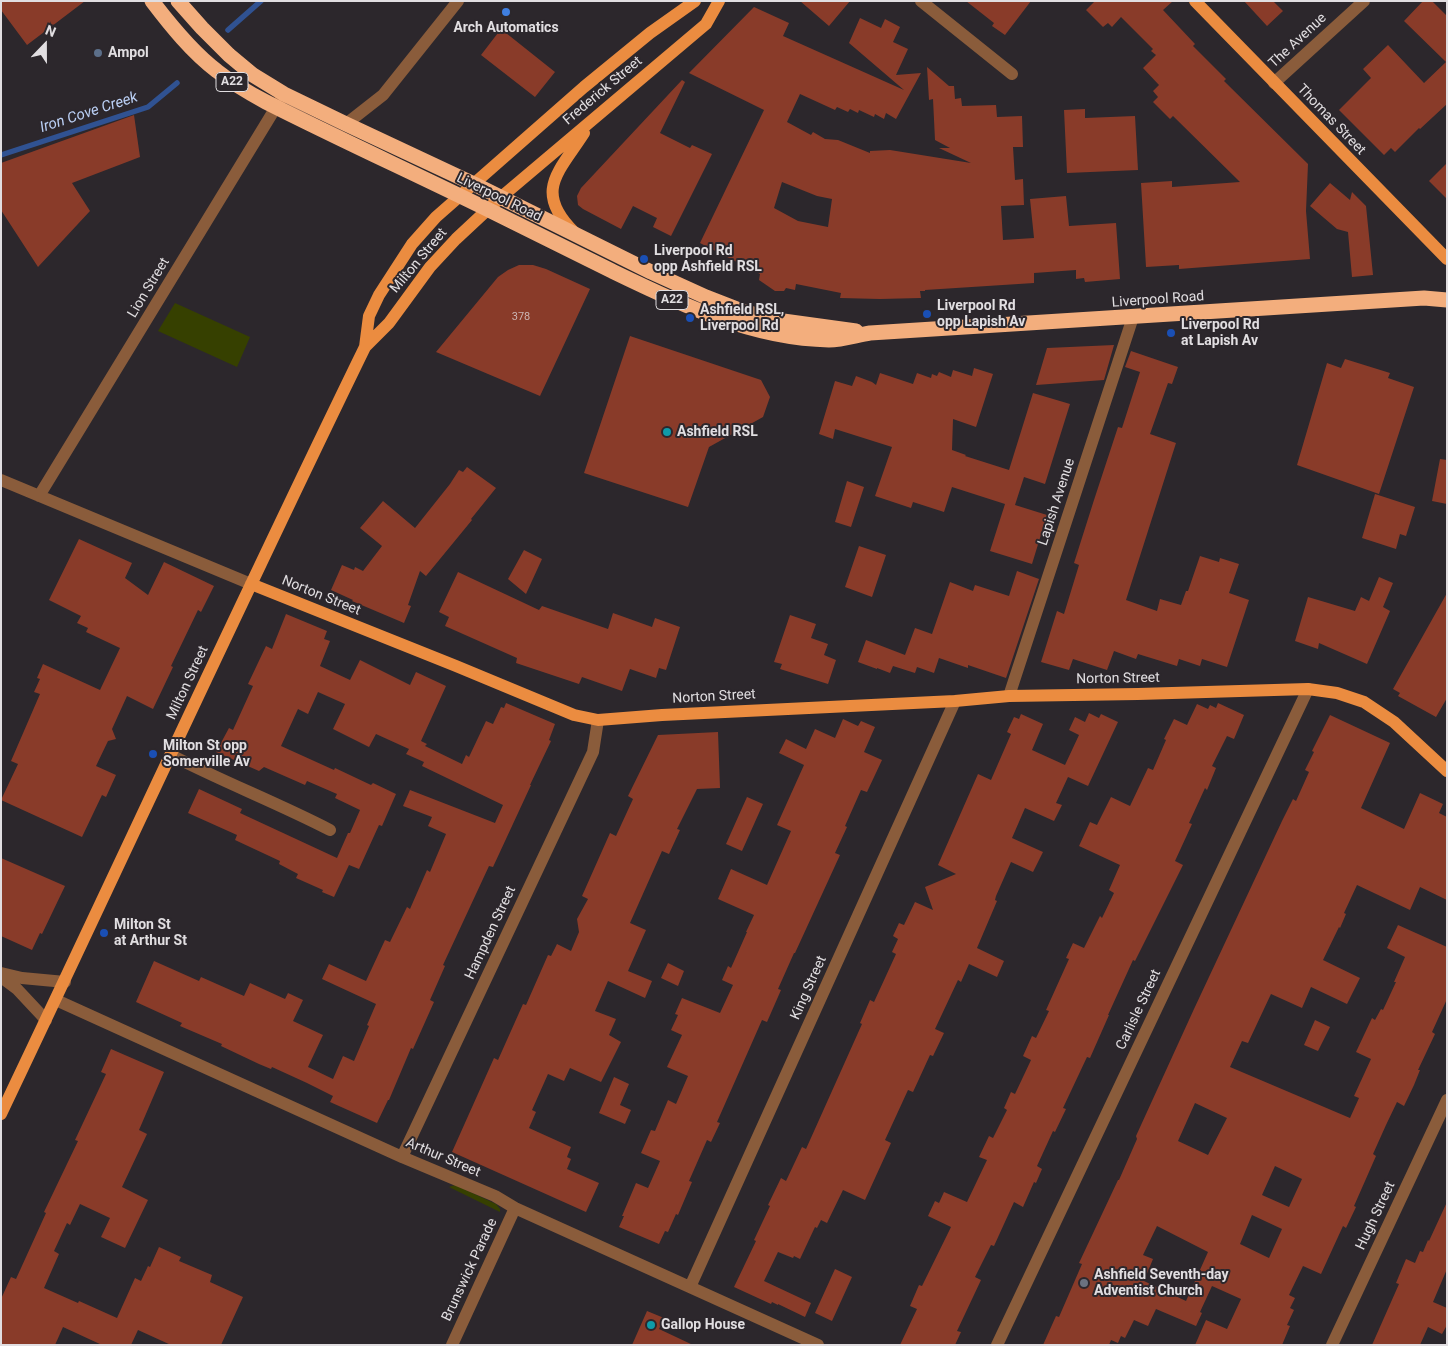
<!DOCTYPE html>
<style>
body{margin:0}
#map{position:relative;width:1448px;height:1346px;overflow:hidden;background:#2c272c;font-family:Roboto,sans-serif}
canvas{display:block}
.frame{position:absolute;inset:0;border:2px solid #e1dee1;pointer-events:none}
.north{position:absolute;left:20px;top:20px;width:50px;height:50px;-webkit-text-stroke:4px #2c272c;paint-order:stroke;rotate:22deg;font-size:14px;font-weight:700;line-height:20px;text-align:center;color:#e1dee1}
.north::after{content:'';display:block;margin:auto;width:18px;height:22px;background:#e1dee1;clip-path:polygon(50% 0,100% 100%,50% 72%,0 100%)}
</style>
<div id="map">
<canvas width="1448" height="1346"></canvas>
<div class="frame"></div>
<div class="north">N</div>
</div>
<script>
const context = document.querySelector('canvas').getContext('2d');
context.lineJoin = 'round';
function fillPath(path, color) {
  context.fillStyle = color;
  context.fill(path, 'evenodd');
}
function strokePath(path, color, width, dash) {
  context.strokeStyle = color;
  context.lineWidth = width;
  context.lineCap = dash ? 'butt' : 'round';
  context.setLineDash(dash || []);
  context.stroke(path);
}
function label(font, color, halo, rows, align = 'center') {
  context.font = font + ' Roboto,sans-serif';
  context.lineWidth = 4;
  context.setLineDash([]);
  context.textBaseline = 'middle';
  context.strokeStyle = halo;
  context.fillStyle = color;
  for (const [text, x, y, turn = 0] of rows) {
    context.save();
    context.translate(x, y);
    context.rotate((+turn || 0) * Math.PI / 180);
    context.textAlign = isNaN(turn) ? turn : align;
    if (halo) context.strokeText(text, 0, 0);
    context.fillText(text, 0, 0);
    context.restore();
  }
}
const green = new Path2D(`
 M175 303 250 337 237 367 158 331Z
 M455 1185 496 1204 500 1209V1212L449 1187Z`);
const stream = new Path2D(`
 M228 30 261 1
 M1 155 148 107 177 83`);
const building = new Path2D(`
 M1 1H85L27 45 1 10Z
 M800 1H850L829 26Z
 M966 1H1031L1005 35 992 26 994 23Z
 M1095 1H1173L1163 10 1195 44 1193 46 1226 79 1224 81 1308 164 1306 211 1310 259 1179 269V265L1146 267 1141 183 1172 181V187L1240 182 1173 116 1170 119 1153 102 1158 97 1153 91 1159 85 1143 68 1156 55 1151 51 1153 49 1121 17 1112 27 1108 23 1103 27 1086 10Z
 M1244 1H1273L1283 11 1267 26Z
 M1423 1H1432L1447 16V104L1420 129 1419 128 1395 152 1391 148 1384 155 1339 110 1371 78 1363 69 1388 45 1424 83 1446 62 1404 21Z
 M754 7 789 23 783 36 904 90 849 43 860 18 881 28 885 19 900 27 893 42 908 49 896 75 921 73 896 119 886 113 884 119 875 114 874 117 859 110 858 113 850 109 848 112 837 107 835 110 800 94 787 122 811 135 813 132 825 139 838 140 870 153V151L890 150 971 163 939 148H950L935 140 933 99 929 100 927 67 949 86H954L955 99 961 98 962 106 996 105 997 117 1022 116 1023 147H1013L1015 180 1023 179 1024 205 1001 206 1003 240 1034 238 1030 199 1066 196 1069 226 1116 223 1120 279 1085 282 1084 278 1076 279V270L1034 273V283L925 290V291H920L921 298 880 299 840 298 841 293 796 284 795 290 786 288 784 291H775L759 280 760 274 700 243 764 110 689 73ZM782 182 817 196 832 199 828 227 798 221 774 208Z
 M501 29 555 72 535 97 481 55Z
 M682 80 685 82 660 133 690 148 692 145 712 154 671 236 653 227 657 218 633 206 621 229 583 209 578 205 577 196 581 188Z
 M1085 109V118L1135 116 1138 170 1067 173 1064 110Z
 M134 115 140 157 72 183 90 211 38 267 1 210V163Z
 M1447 163V199L1429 181Z
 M1330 183 1350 200 1352 192 1366 206 1373 275 1352 277 1348 232 1337 229 1310 206Z
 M519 265H533L546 269 590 289 540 396 436 352 498 277 508 270Z
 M630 336 761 380 770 397 763 417 709 447 688 507 584 473Z
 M1114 345 1104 380 1036 385 1047 348Z
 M1131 351 1178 367 1172 384 1168 383 1150 434 1176 443 1126 600 1157 611 1160 599 1181 605 1186 591H1188L1200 556 1219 562 1220 558 1239 564 1229 593 1249 600 1227 667 1202 659 1200 666 1179 659 1177 666 1138 654 1136 659 1114 651 1107 670 1073 659 1069 670 1041 662 1057 611 1064 614 1079 565 1074 563 1094 500 1118 427 1122 428 1140 372 1125 367Z
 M1345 359 1390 373 1388 378 1414 387 1379 494 1297 465 1327 363 1341 368Z
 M974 368 993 374 976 427 953 419 952 450 966 455 965 456 1009 470 1033 393 1070 404 1045 484 1024 477 1015 505 1047 515 1032 564 990 551 1005 504 952 487 944 512 913 502 911 508 875 496 892 447 835 429 833 439 819 434 835 381 852 386 856 376 872 382 876 385 880 373 913 384 917 373 931 378 932 374 937 376 939 372 951 377 953 370 972 376Z
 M1440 459 1447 460V504L1432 501Z
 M467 467 496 488 471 519 472 520 426 576 420 571 408 605 411 606 404 623 352 601 353 600 331 590 342 565 354 570 355 567 363 571 382 546 360 528 383 501 415 528 450 484 459 470 463 472Z
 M847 481 864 487 851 527 835 522Z
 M1375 494 1415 507 1406 536 1400 534 1396 549 1362 538Z
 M79 539 132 563 125 578 148 595 164 562 214 586 201 612 198 610 171 666 173 667 153 709 127 696 112 729 116 739 108 741 96 766 116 775 106 797 102 795 82 837 1 800 18 764 11 761 40 694 34 692 40 679 37 678 43 664 100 690 120 648 86 632 88 628 77 623 81 616 49 600Z
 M859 546 886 555 872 597 845 587Z
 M524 550 542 559 526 594 508 579Z
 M1017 571 1039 579 1006 678 968 665V668L939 658 934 673 917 667 915 673 893 666 890 673 877 668V669L858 662 866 640 905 655 915 628 932 634 950 582 973 591 975 585 1009 596Z
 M458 572 539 610 542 606 608 629 613 613 652 627 655 618 680 627 666 670 659 668 656 678 630 669 622 691 582 677 579 684 516 663 517 658 445 626 449 617 439 612Z
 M1379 577 1393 583 1383 607 1390 611 1367 664 1319 643 1318 649 1295 641 1308 597 1355 611 1361 597 1369 601Z
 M1447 593V698L1436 717 1398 696 1400 693 1393 689Z
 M286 614 327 631 324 639 330 641 320 666 350 680 360 660 410 685 416 672 446 686 421 741 427 744 425 746 462 764 466 755 469 757 486 721 493 724 501 707 504 708 506 703 555 724 549 740 551 741 530 785H531L493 867 489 866 443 965 445 966 430 1000 434 1002 413 1049 411 1048 389 1100H388L377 1123 330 1102 333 1096 307 1083 272 1067 271 1069 259 1064 221 1046 222 1044 180 1026 182 1023 136 1002 154 961 199 981 201 977 244 996 250 983 285 999 288 993 303 1000 293 1021 323 1035 308 1067 333 1079 343 1056 354 1061 369 1026 367 1025 376 1004 322 979 329 964 366 981 385 940 390 942 407 907 410 909 427 870 430 872 446 834 428 826 432 817 403 806 410 790 495 823 503 805 422 766 424 762 406 754 409 749 376 734 369 747 333 729 345 704 318 692 308 714 298 709 281 746 334 770 335 768 371 785 373 783 396 794 382 826 379 825 359 869 349 865 334 897 322 892 323 890 296 878 298 874 279 864 280 861 235 840 237 835 188 813 199 789 242 809 240 813 337 858 348 833H350L360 810 335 798 337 794 307 781 305 785 264 767 259 771 216 752 229 728 233 730 253 686 248 684 266 646 272 649Z
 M790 615 816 624 811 638 828 644 824 655 836 660 828 684 780 669 782 664 774 662Z
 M1218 703 1244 715 1234 739 1227 736 1212 766 1216 768 1207 790 1205 788 1189 823 1192 824 1175 861 1183 865 1135 961 1133 960 1108 1015H1109L1090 1058 1087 1057 1063 1108 1066 1109 1055 1132 1053 1131 1037 1166 1042 1169 1036 1183 1034 1182 1023 1207 1014 1202 994 1246 991 1245 975 1277 981 1280 957 1331 961 1332 955 1345H900L917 1309 910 1306 919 1285 922 1286 951 1227 928 1216 935 1201 939 1203 944 1192 967 1202 987 1160 979 1157 989 1136 993 1138 1007 1110 1004 1108 1011 1092 1015 1094 1031 1060 1023 1056 1032 1036 1036 1038 1049 1011 1046 1010 1069 959 1066 958 1073 943 1084 948 1100 916 1102 918 1114 893 1109 890 1120 865 1079 846 1090 822 1097 825 1111 797 1130 806 1148 768 1153 770 1166 740 1164 739 1174 719 1187 725 1197 704 1208 709 1210 705 1216 708Z
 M1089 713 1099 718 1101 714 1118 722 1088 786 1068 777 1056 803 1062 805 1054 821 1025 808 1012 838 1043 852 1033 872 1011 862 996 896 995 900 997 901 977 948 1004 961 997 977 969 964 961 982 958 980 935 1029 944 1033 933 1056 930 1055 913 1092 908 1090 885 1140 891 1143 865 1200 843 1190 827 1223 821 1220 817 1228 815 1227 800 1259 794 1256 793 1258 778 1252 764 1281 811 1303 805 1317 778 1304V1305L772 1302 771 1304 734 1287 756 1241 754 1240 770 1206 768 1205 781 1178 786 1181 802 1147 806 1149 862 1024 860 1023 870 1000 874 1002 896 954 892 952 898 939 893 936 899 923 904 925 915 902 933 910 925 887 956 874 938 865 978 774 991 780 1011 734 1007 732 1014 717 1019 719 1021 714 1043 724 1032 750 1065 765 1079 735 1069 730 1075 717 1085 722Z
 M1330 715 1390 743 1361 808 1404 829 1420 793 1443 804 1439 813 1447 817V900L1420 887 1410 910 1357 885 1344 913 1346 914 1340 928 1339 927 1323 960 1360 978 1347 1004 1311 987 1302 1008 1271 994 1248 1043 1242 1041 1230 1067 1350 1118 1359 1098 1354 1096 1371 1059 1356 1052 1372 1018 1375 1020 1381 1009 1383 1010 1396 982H1394L1405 957 1387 948 1398 925 1447 947V999L1432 1032 1435 1034 1418 1070H1420L1414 1085 1404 1106 1397 1102 1386 1125 1373 1154 1376 1156 1354 1206 1356 1207 1346 1228 1343 1226 1321 1274 1303 1266 1289 1295 1295 1298 1290 1308 1294 1310 1287 1325 1290 1326 1282 1345H1195L1206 1320 1227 1329 1241 1299 1212 1286 1200 1312 1202 1313 1196 1326 1156 1309 1148 1326 1134 1320 1125 1338 1121 1336 1118 1343 1111 1340 1109 1345H1043L1056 1316 1059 1317 1082 1264 1079 1263 1118 1180H1119L1137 1139 1136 1136 1194 1009 1282 821 1293 799 1296 801 1309 772 1305 770 1314 752 1312 751ZM1195 1103 1227 1118 1208 1155 1178 1141ZM1275 1166 1302 1179 1289 1207 1262 1195ZM1252 1215 1282 1229 1269 1258 1240 1244ZM1157 1226 1208 1252 1186 1301 1144 1281 1153 1259 1143 1255Z
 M843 719 858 726 861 721 875 727 864 752 882 760 867 792 861 790 845 826 847 827 835 853 840 855 795 953H794L778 989 781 990 767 1022 762 1020 717 1122 720 1123 711 1142 707 1140 689 1181 692 1182 678 1215 676 1214 668 1232 665 1231 659 1244 619 1227 624 1216H622L636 1183 648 1188 660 1161 641 1153 651 1130 655 1131 668 1100 676 1104 688 1076 667 1067 682 1035 671 1030 678 1015 675 1014 682 998 720 1013 733 985 722 980 728 966 731 968 747 932H746L754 915 718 899 731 869 767 885 791 831 777 825 804 765 779 753 786 739 806 749 815 729 835 738Z
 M718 732 720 788 697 789 677 829 680 830 669 854 662 851 630 923 646 930 628 971 652 981 645 998 608 981 595 1011 616 1019 609 1035 621 1042 601 1082 570 1068 564 1081 548 1074 532 1110 536 1112 529 1128 571 1147 567 1157 571 1159 567 1169 599 1183 586 1212 452 1152 494 1058 498 1060 523 1004 526 1005 548 955 551 956 557 944 571 951 579 932 577 919 588 899 582 896 610 833 616 836 633 799 628 796 658 735Z
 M747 797 763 804 742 851 726 844Z
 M1 858 65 886 42 934 40 933 32 950 1 936Z
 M668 963 684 971 678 986 661 978Z
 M1315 1020 1330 1027 1318 1051 1304 1045Z
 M111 1049 164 1072 139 1130 147 1134 122 1187 148 1200 125 1248 101 1237 110 1218 80 1204 70 1225 67 1223 54 1251 59 1254 44 1288 78 1303 79 1301 117 1318 135 1278 141 1281 148 1266 150 1267 159 1247 181 1257 179 1261 212 1275 210 1282 243 1297 221 1345H171L138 1330 131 1345H102L63 1327 55 1345H1V1299L11 1277 16 1279 46 1213 44 1212 78 1141 75 1140 106 1074 101 1072Z
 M614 1077 629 1084 620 1105 631 1110 625 1124 599 1113Z
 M1447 1202V1269L1433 1302 1447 1308V1325L1442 1334 1428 1327 1420 1345H1372L1399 1284 1396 1283 1406 1259 1415 1263 1420 1251 1423 1252 1428 1240 1429 1241Z
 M835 1269 852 1277 832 1321 815 1313Z
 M647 1311 664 1318 659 1329 693 1345H632Z`);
const minor = new Path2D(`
 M921 1 1012 74
 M1274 83 1364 1
 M346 124 383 95 458 1
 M1 480 251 584
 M39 496 284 94
 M1009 696 1133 317
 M171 755C223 782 278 803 330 830
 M1 973 22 978 65 982
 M1 977 17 989 46 1020
 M56 1000 402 1157 495 1196 515 1208 818 1345
 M402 1157 593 752 598 720
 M690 1287 955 701
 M452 1345 515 1208
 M997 1345 1308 689
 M1332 1345 1447 1100`);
const major = new Path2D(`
 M1195 1 1447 259
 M574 232C533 191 559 172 584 133
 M365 347 389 323 430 267 456 239 500 198 706 24 719 1
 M251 584 456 666 574 715 598 720 662 715 955 701 1009 696 1138 694 1308 689 1337 693 1364 702 1394 722 1447 771
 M1 1114C123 858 241 601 365 347L369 316 379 295 412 244 436 217 584 87 650 33 695 1`);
const highway = new Path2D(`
 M152 1C171 26 192 52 217 71 232 83 249 93 266 102 341 140 418 175 493 212 533 232 572 251 612 271 680 304 752 339 829 340 843 340 857 335 870 333L1424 298 1447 300
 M178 1 202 28 229 55 253 75 284 94 346 124 474 184 651 272 706 297 742 311 776 320 856 331`);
const markers = [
 [506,12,5,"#3f7fe0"],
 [98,53,5,"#5c6f8a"],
 [644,259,5,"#1a4fb4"],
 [927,314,5,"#1a4fb4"],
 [690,318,5,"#1a4fb4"],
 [1171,333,5,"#1a4fb4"],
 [667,432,5,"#0f9aa8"],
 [153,754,5,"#1a4fb4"],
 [104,933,5,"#1a4fb4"],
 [1084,1283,5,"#6b7280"],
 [651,1325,5,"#0f9aa8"]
];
const numberNames = [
 ["378",521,317]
];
const shields = [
 [232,82,32],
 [672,300,32]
];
const shieldNames = [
 ["A22",232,82],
 ["A22",672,300]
];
const poiNames = [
 ["Arch Automatics",506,28,"center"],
 ["Ampol",108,53],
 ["Liverpool Rd",654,251],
 ["opp Ashfield RSL",654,267],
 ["Liverpool Rd",937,306],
 ["opp Lapish Av",937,322],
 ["Ashfield RSL,",700,310],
 ["Liverpool Rd",700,326],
 ["Liverpool Rd",1181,325],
 ["at Lapish Av",1181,341],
 ["Ashfield RSL",677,432],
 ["Milton St opp",163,746],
 ["Somerville Av",163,762],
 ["Milton St",114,925],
 ["at Arthur St",114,941],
 ["Ashfield Seventh-day",1094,1275],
 ["Adventist Church",1094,1291],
 ["Gallop House",661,1325]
];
const streetNames = [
 ["The Avenue",1298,41,-43],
 ["Frederick Street",603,91,-40],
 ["Thomas Street",1331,120,46],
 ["Liverpool Road",499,198,26],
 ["Milton Street",419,261,-50],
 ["Lion Street",149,288,-59],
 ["Liverpool Road",1158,300,-4],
 ["Lapish Avenue",1057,502,-72],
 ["Norton Street",321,596,22],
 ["Norton Street",1118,679,-1],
 ["Milton Street",188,683,-65],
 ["Norton Street",714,697,-3],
 ["Hampden Street",491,933,-65],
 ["King Street",809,988,-66],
 ["Carlisle Street",1139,1010,-65],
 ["Arthur Street",443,1158,23],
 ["Hugh Street",1376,1216,-65],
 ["Brunswick Parade",470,1270,-65]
];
const waterNames = [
 ["Iron Cove Creek",89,113,-18]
];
fillPath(green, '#364000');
strokePath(stream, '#305292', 5.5);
fillPath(building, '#893b29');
strokePath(minor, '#8a5c3b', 12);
strokePath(major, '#eb8c40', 12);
strokePath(highway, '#f3ae7d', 15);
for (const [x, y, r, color] of markers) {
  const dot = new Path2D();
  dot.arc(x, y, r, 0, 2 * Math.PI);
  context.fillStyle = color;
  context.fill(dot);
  strokePath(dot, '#2c272c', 2);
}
label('11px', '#cbb5b3', null, numberNames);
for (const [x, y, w] of shields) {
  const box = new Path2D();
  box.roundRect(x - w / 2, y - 9.5, w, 19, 4);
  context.fillStyle = '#2c272c';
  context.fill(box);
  strokePath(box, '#e1dee1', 1);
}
label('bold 12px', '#e1dee1', null, shieldNames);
label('bold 14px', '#e1dee1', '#2c272c', poiNames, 'left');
label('14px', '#e1dee1', '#2c272c', streetNames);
label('italic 15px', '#bacff4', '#2c272c', waterNames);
</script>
